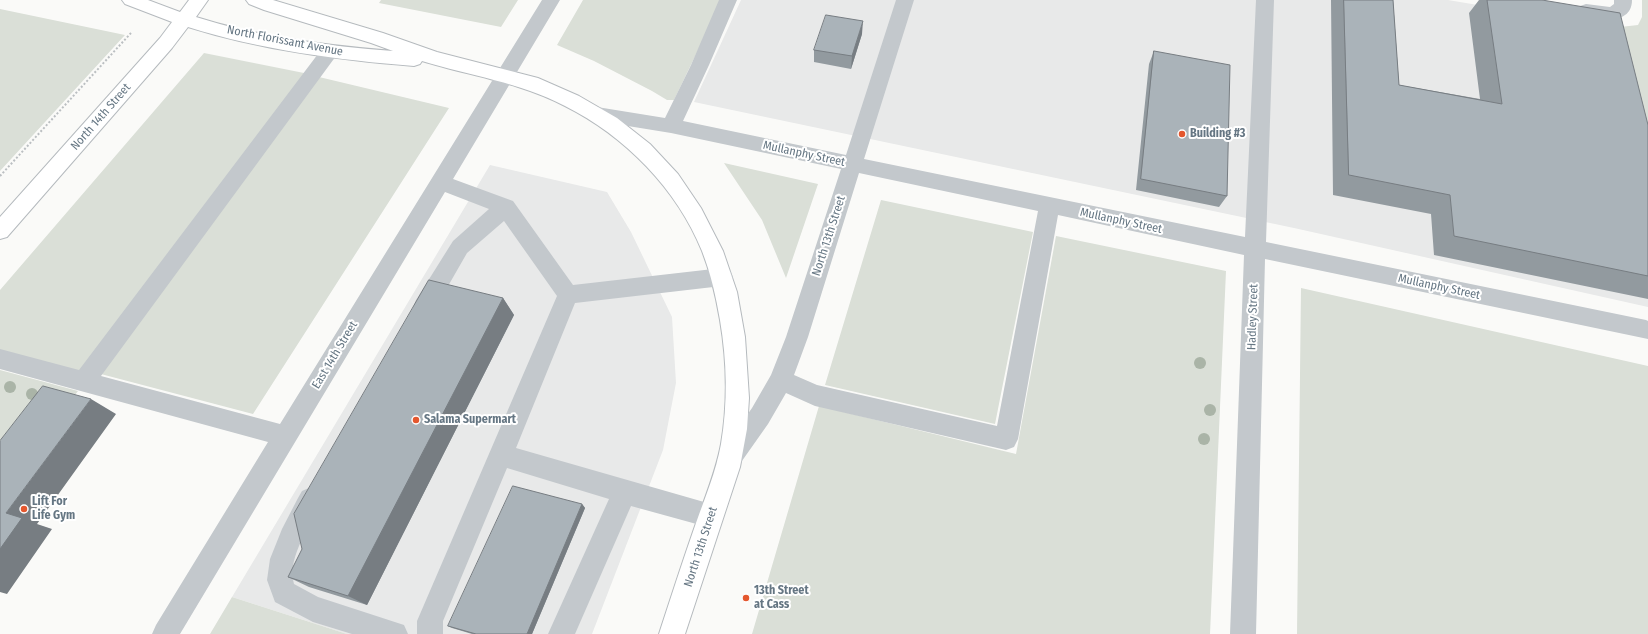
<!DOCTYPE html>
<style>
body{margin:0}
canvas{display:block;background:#fafaf8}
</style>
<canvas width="1648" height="634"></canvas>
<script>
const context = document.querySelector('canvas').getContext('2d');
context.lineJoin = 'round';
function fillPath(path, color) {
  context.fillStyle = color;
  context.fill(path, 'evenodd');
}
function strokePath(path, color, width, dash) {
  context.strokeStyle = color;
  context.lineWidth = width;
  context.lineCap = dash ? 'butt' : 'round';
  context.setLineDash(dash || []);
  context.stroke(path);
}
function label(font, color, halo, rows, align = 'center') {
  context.font = font + ' "Fira Sans Condensed",sans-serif';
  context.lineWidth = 4;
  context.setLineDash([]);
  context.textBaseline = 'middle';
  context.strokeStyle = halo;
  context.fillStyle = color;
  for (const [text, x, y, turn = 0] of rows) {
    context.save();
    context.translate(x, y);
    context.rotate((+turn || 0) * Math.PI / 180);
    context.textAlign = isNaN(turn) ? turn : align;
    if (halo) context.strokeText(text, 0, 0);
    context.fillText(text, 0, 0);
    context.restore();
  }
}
const built = new Path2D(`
 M741 0H1448L1591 24 1648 226V307L1294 228 694 102Z
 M490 165 607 192 631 232 672 317 676 383 663 450 592 634H347L232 597Z`);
const green = new Path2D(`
 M381 0H518L501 27 379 3Z
 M583 0H722L674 100H667L652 91 594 61 557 45Z
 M1642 0H1648V179L1620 27 1638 25 1642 17Z
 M0 9 125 35 0 171Z
 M204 53 309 74 82 373 0 351V290Z
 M319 77 449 108 253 414 97 373Z
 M724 163 818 184 786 278 762 220Z
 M881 200 1033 232 995 424 825 385Z
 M1056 236 1226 271 1210 634H752L819 406 1016 454Z
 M1301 288 1648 366V634H1297Z
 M0 370 78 391 0 493Z
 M232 597 347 634H210Z`);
const path = new Path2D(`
 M0 176 131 33`);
const minor = new Path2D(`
 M542 0H560L453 179 513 201 573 285 722 268 730 271 733 277 730 283 722 286 575 303 516 448 711 504 720 507 723 516 720 525 711 528 631 506 575 634H548L609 499 507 468 443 621V634H417V621L557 296 504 221 467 253 432 314 424 316 416 314 413 307 416 300 453 241 489 209 445 192 180 634H152L156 625 268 442 0 369V349L79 370 324 46 330 44 336 46 339 51 336 56 101 376 280 424Z
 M719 0H737L709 65 683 121 846 155 896 0H914L864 159 1245 237 1256 0H1274L1266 242 1646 320 1648 321V339L1265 259 1256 634H1230L1244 255 1058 215 1018 439 1014 447 1006 450 815 406 786 393 768 424 737 468 729 471 721 468 717 460 721 452 752 408 771 375 786 337 841 169 671 133 597 121 590 119 587 114 590 109 597 107 665 118 691 65ZM859 173 1038 211 997 426 817 385 794 375 808 337Z
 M1614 0H1632C1632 27 1596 19 1580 14L1577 10 1580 6 1586 4 1610 7 1614 4Z
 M311 487 320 491 323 499C313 523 286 556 294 584L318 597 404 625 408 634H352L313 622 275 602 267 580 270 559 282 529 298 498 302 491Z`);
const major = new Path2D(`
 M122 0H148L180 12 189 0H208L196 17C259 37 327 46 393 51L371 43 264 10 249 4 246 0H273L383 33 437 52 538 78 579 96 617 118 650 144 678 174 701 208 723 251 737 292 745 337 749 398 747 429 740 467 685 634H659C671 597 683 560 696 523 705 497 716 472 721 444 728 403 727 361 720 320 716 297 711 274 702 251 677 189 625 136 565 106 519 82 471 76 422 61L420 64 414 66C338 60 261 50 188 27L172 48 7 237 0 239V217L160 38 172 22 125 4Z`);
const trees = [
 [1200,363],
 [10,387],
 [32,394],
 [1210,410],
 [1204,439]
];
const wall = new Path2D(`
 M1331 0H1393L1399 85 1480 99 1469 13 1479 0H1542L1648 125V299L1434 255 1431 214 1333 195Z
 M862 34 851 69 814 62V50Z
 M1154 51 1227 196 1219 207 1136 190 1149 64Z
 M503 298 514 315 367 605 309 587 288 577Z
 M582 504 585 508 532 634H472L452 628 448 626Z`);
const shadedWall = new Path2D(`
 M863 21 862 34 851 69 852 56Z
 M503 298 514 315 367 605 348 596Z
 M91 399 116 414 37 524 52 529 7 594 0 592V549L6 513Z
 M582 504 585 508 532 634H527Z`);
const building = new Path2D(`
 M1344 0H1393L1399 85 1502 104 1487 0H1542L1620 13 1648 125V276L1454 236 1450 195 1349 175Z
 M826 15 863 21 852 56 814 50Z
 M1154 51 1230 65 1227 196 1141 179Z
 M429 280 503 298 348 596 288 577 302 549 294 514Z
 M43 386 91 399 6 513 22 518 0 549V441Z
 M513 486 582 504 527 634H476L448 626Z`);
const markers = [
 [1182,134,4,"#e4572e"],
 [416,420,4,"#e4572e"],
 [24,509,4,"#e4572e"],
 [746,598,4,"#e4572e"]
];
const streetNames = [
 ["North Florissant Avenue",285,41,11],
 ["North 14th Street",101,117,-49],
 ["Mullanphy Street",804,154,12],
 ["Mullanphy Street",1121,221,12],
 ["North 13th Street",829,236,-72],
 ["Mullanphy Street",1439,287,12],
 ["Hadley Street",1253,317,-88],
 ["East 14th Street",335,355,-59],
 ["North 13th Street",701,547,-72]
];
const poiNames = [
 ["Building #3",1190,134],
 ["Salama Supermart",424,420],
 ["Lift For",32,502],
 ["Life Gym",32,516],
 ["13th Street",754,591],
 ["at Cass",754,605]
];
fillPath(built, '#e8e9e9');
fillPath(green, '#dadfd7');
strokePath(major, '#b5babe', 2);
strokePath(path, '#bbbfc2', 2, [2, 2]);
fillPath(minor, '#c3c8cc');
fillPath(major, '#fff');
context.fillStyle = '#aab4a7';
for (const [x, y] of trees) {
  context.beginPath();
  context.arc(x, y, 6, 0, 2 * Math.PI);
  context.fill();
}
fillPath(wall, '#929a9f');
fillPath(shadedWall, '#777d82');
fillPath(building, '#aab3b9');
strokePath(building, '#777d82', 1);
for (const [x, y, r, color] of markers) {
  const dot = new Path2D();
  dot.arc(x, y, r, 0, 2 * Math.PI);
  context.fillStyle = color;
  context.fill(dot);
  strokePath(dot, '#fff', 1.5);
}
label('12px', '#657683', '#fff', streetNames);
label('bold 12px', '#657683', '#fff', poiNames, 'left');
</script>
